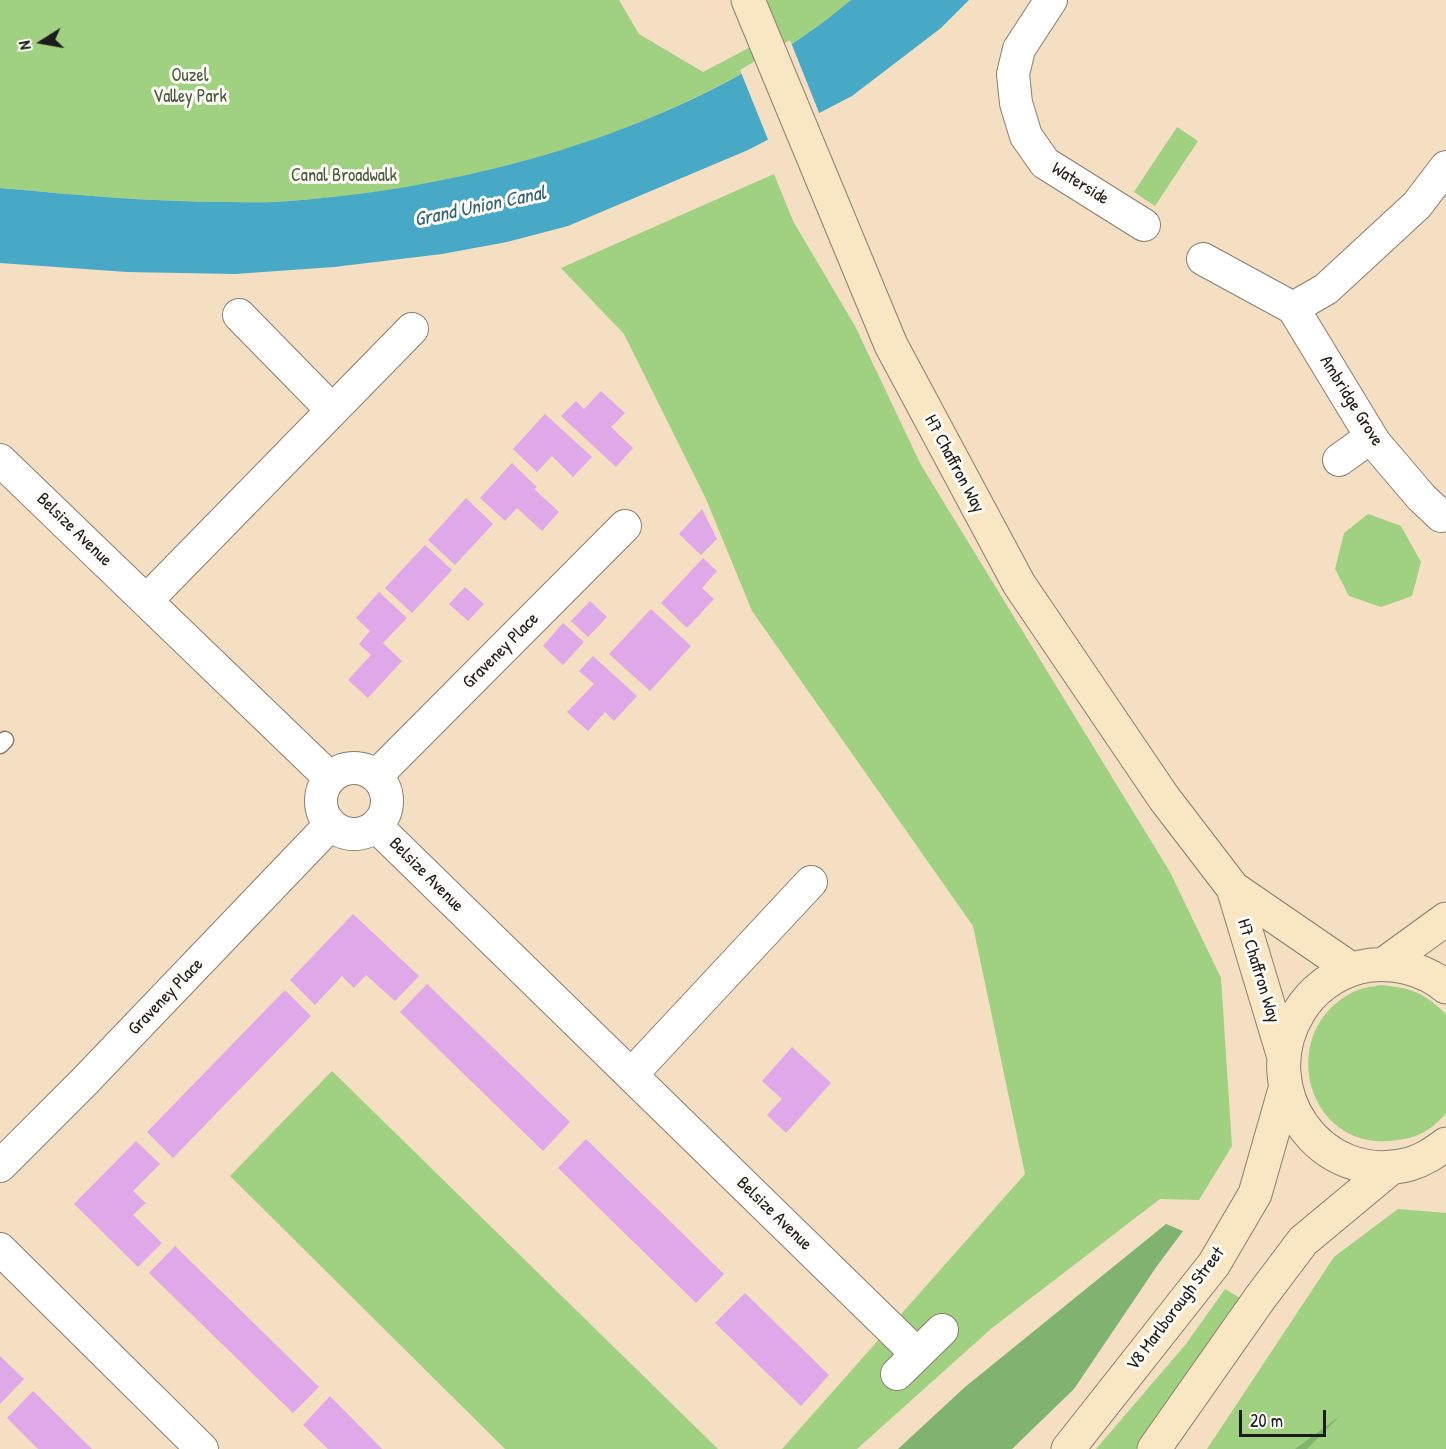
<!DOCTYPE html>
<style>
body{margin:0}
#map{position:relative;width:1446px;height:1449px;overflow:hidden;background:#f4dfc3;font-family:"Patrick Hand",sans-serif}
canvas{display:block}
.north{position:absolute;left:12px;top:12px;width:60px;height:60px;-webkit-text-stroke:4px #fdfcf7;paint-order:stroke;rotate:259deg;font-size:16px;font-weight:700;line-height:24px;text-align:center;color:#1c1c1c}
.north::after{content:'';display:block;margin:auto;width:21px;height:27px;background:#1c1c1c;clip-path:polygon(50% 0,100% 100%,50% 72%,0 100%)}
.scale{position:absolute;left:1239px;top:1410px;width:87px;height:27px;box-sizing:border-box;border:3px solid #1c1c1c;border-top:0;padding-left:8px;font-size:18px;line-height:21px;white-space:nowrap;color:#1c1c1c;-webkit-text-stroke:4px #fdfcf7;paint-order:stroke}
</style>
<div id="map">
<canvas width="1446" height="1449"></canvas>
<div class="north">N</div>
<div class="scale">20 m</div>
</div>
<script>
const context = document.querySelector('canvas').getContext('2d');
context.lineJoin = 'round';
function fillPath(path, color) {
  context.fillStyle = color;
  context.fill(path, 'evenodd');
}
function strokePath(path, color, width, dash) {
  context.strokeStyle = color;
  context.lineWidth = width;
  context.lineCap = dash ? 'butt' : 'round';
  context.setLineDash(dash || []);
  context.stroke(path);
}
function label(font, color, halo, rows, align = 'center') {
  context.font = font + ' "Patrick Hand",sans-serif';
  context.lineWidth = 6;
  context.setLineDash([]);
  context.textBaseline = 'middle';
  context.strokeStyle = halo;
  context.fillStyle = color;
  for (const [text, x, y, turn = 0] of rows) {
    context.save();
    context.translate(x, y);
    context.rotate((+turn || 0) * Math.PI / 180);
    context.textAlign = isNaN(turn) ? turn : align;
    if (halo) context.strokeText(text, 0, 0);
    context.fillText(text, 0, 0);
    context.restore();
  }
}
const green = new Path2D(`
 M0 0H619L639 34 703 72 775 34 752 0H851C837 11 823 23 808 33 659 135 467 189 289 201 270 203 250 202 230 202 153 202 77 195 0 188Z
 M1177 127 1198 141 1155 206 1134 192Z
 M774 174 793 221 855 326 921 465 1170 872 1221 978 1232 1146 1199 1200 1160 1199 992 1328 857 1449H782L1025 1174 973 926 752 611 706 499 624 334 561 268Z
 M1368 514 1401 526 1421 562 1412 596 1381 607 1349 596 1335 569 1344 533Z
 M1380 985C1412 988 1423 992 1446 1014V1114C1440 1119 1435 1125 1429 1129 1418 1137 1403 1140 1390 1141 1305 1148 1276 1031 1353 992 1361 988 1371 987 1380 985Z
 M332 1071 718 1449H505L230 1176Z
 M1398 1209 1446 1213V1449H1207L1334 1257Z
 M1225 1289 1245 1301 1136 1449H1096L1186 1344Z`);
const forest = new Path2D(`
 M1166 1224 1183 1231 1157 1266 1074 1389 1012 1449H898L965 1387Z
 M1340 1416 1307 1449H1295Z`);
const water = new Path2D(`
 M851 0H969L941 28 852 96 748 150 568 226 507 242 442 254 334 267 235 274 127 272 0 263V188C77 195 153 202 230 202 250 202 270 203 289 201 467 188 660 135 808 33 823 23 837 11 851 0Z`);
const pier = new Path2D(`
 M790 40 820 115 769 142 740 70Z`);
const building = new Path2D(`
 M601 391 625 413 611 427 633 448 616 467 561 416 576 401 584 409Z
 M545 414 592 457 573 477 552 456 537 472 513 449Z
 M512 463 537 487 534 489 559 512 542 531 517 508 505 521 480 498Z
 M466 498 493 524 455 565 428 540Z
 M702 509 717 539 701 555 679 534Z
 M425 545 452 570 412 613 385 588Z
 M703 558 717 571 702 588 714 599 687 628 661 603Z
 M465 587 484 604 468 621 449 604Z
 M379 592 407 618 383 643 402 661 368 698 348 680 371 655 359 644 370 631 356 618Z
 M590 601 607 617 588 637 571 621Z
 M651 609 691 646 650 691 609 654Z
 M563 623 584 642 563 665 543 646Z
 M593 656 637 696 614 721 605 712 588 731 567 712 594 684 579 671Z
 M353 914 419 976 395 1001 366 975 354 988 342 976 315 1005 290 980Z
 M427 984 570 1122 543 1151 400 1012Z
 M285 990 311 1016 173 1158 147 1132Z
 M792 1047 831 1083 786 1133 767 1115 782 1099 762 1081Z
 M586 1139 724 1274 696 1303 558 1168Z
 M136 1141 160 1164 133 1191 146 1203 133 1215 162 1243 138 1267 74 1204Z
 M175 1246 319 1387 293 1413 149 1273Z
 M745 1293 829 1375 801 1406 715 1323Z
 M0 1356 24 1379 0 1404Z
 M33 1391 92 1449H38L7 1418Z
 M330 1396 382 1449H328L303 1425Z`);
const lane = new Path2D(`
 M0 745 5 740`);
const street = new Path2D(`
 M1051 0 1019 49 1013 74 1016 103 1026 136 1045 163 1144 225
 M1203 259 1293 308 1375 443 1421 497 1441 516
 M1293 308 1326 289 1417 205 1446 167
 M239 315 332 410
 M0 460 330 778
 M1339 460 1371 437
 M147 600 412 329
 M321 801a33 33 0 1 1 66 0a33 33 0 1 1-66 0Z
 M376 776 625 526
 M376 826 917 1354
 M631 1075 811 882
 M0 1166 84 1082 330 825
 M0 1249 202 1449
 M897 1374 942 1330`);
const secondary = new Path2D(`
 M748 0 891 345 1019 584 1164 798 1233 888 1351 969
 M1233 888 1283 1054
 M1384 964 1446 919
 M1446 987C1423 968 1389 960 1360 967 1335 973 1312 990 1299 1012 1252 1089 1320 1188 1410 1164 1424 1160 1435 1152 1446 1144
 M1068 1449 1214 1264 1255 1194 1285 1089
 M1154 1449 1260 1298 1303 1241 1392 1167`);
const parkNames = [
 ["Ouzel",190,76],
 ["Valley Park",190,97],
 ["Canal Broadwalk",344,176]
];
const streetNames = [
 ["Waterside",1080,184,32],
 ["Ambridge Grove",1351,401,58],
 ["H7 Chaffron Way",954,464,62],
 ["Belsize Avenue",74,530,44],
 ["Graveney Place",501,651,-45],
 ["Belsize Avenue",426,875,45],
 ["H7 Chaffron Way",1258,971,73],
 ["Graveney Place",166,997,-46],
 ["Belsize Avenue",774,1214,44],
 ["V8 Marlborough Street",1176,1309,-53]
];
const waterNames = [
 ["Grand Union Canal",480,207,-12]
];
fillPath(green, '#a0d181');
fillPath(forest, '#80b36f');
fillPath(water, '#47a9c6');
fillPath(pier, '#f4dfc3');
fillPath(building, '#dea8e9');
strokePath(lane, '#887e70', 19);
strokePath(street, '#887e70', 34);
strokePath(secondary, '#887e70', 35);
strokePath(lane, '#fff', 16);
strokePath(street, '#fff', 32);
strokePath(secondary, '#f9e7c3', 33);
label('18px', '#4a5b3f', '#fdfcf7', parkNames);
label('18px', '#1c1c1c', '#fdfcf7', streetNames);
label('italic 20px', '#326271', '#fdfcf7', waterNames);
</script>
